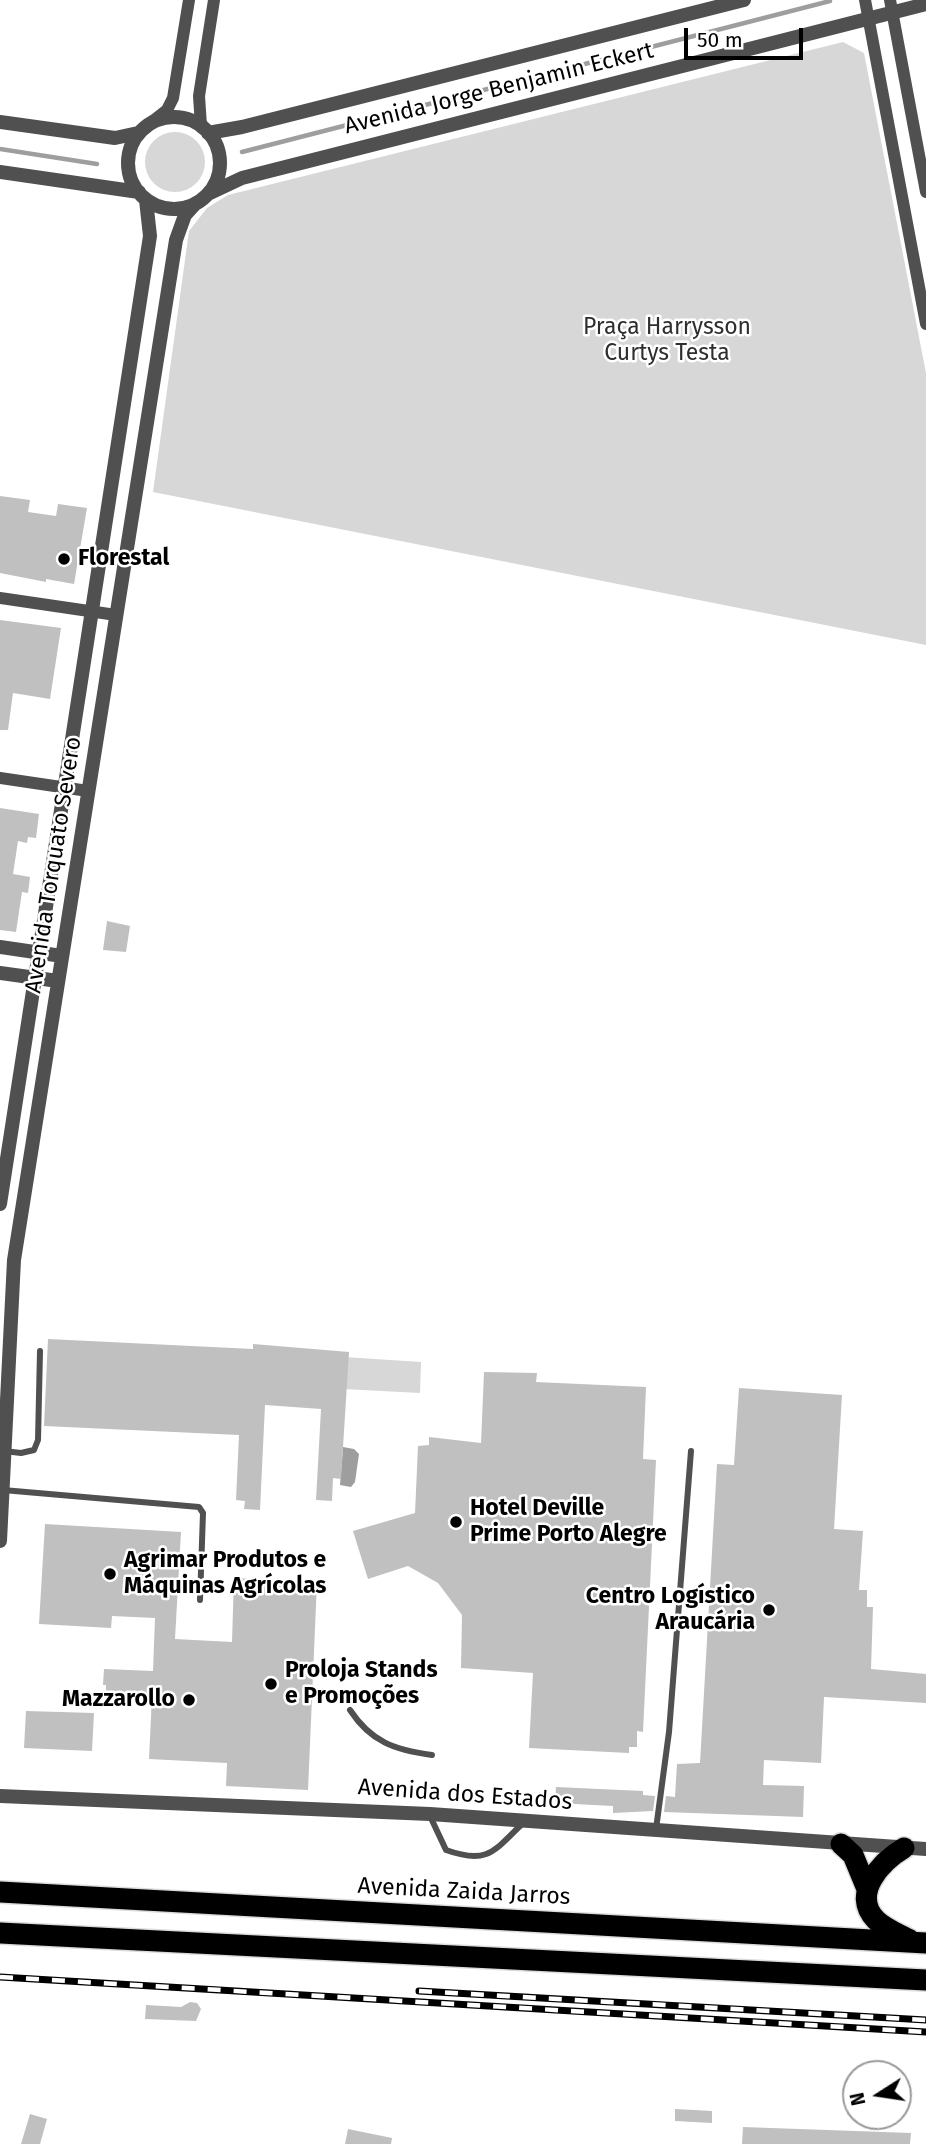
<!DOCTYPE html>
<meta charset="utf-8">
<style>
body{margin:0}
#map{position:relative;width:926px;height:2144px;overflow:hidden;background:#fff;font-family:"Fira Sans",sans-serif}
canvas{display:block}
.north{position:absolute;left:842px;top:2060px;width:70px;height:70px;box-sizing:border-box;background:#fff;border:2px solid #999;border-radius:50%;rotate:258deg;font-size:19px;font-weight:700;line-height:28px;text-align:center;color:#000}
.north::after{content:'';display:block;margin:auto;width:24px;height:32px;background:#000;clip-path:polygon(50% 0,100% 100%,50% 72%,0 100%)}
.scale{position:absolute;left:684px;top:28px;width:119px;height:32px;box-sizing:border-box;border:4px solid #000;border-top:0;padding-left:9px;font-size:21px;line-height:24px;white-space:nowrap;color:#000;-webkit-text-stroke:5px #fff;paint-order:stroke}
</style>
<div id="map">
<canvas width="926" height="2144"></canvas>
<div class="north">N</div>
<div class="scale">50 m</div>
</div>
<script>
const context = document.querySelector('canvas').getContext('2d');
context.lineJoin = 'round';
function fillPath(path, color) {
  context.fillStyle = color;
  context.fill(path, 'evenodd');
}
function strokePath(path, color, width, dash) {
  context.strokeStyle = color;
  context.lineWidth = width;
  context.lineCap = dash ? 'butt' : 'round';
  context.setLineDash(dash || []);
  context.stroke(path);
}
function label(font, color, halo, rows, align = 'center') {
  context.font = font + ' "Fira Sans",sans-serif';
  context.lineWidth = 5;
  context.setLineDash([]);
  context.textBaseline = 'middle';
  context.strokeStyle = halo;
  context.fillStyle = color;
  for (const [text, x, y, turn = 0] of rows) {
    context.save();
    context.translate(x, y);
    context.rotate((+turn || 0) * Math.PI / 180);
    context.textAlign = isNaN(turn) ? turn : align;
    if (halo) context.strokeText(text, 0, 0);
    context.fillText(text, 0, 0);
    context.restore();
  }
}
const green = new Path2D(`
 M843 42 864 53 926 373V645L153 492 189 231 207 208 228 195Z
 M145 162a30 30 0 1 1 60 0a30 30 0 1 1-60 0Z
 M344 1357 421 1362 420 1393 343 1389Z`);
const water = new Path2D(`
 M343 1447 354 1449 359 1454 355 1482 351 1487 340 1485Z`);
const stream = new Path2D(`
 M0 149 97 164
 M242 152 830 1`);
const building = new Path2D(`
 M0 496 30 500 28 512 56 516 58 504 87 508 74 584 46 579V582L0 573Z
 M0 620 61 628 50 699 13 693 8 730H0Z
 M0 808 39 814 36 838 28 837 27 843 18 841 13 874 30 877 28 893 22 892 16 932 0 930Z
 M107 921 130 926 126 952 103 950Z
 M48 1339 253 1349V1344L349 1352 341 1479 333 1478 332 1501 316 1500 321 1409 265 1405 260 1510 244 1509 245 1501 236 1500 239 1435 44 1426Z
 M484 1372 537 1373 536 1382 646 1387 643 1459 656 1460 643 1732 637 1731V1747H629V1753L529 1748 533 1673 461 1668 462 1615 438 1583 408 1566 368 1579 353 1531 415 1513 418 1446 429 1445V1437L481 1443Z
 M739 1388 842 1395 834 1529 863 1531 859 1590H867V1607H873L871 1669 926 1674V1703L824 1697 821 1763 764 1760 763 1785 804 1786 803 1817 664 1812 666 1796 675 1797 677 1764 700 1763 717 1464 734 1465Z
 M45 1524 181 1532 175 1639 232 1642 234 1578 317 1582 308 1790 226 1786 227 1763 149 1759 152 1696 106 1693V1685H103L104 1669 153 1671 155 1618 112 1616 111 1628 39 1624Z
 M26 1711 94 1713 92 1751 24 1748Z
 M556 1787 643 1791V1795L655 1796 653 1811 613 1813V1806L555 1803Z
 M190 2002 197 2003 201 2009 196 2021 145 2019 146 2005 181 2007Z
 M675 2109 712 2111V2123L675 2121Z
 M30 2114 47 2119 40 2144H21Z
 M743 2127 911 2133 910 2144H742Z
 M348 2129 392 2138 391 2144H345Z`);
const service = new Path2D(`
 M4 1451 21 1453 34 1450 38 1440 40 1351
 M3 1490 199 1507 203 1513 200 1600
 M350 1710C371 1742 395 1750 432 1755
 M430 1816 446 1850C488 1865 494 1851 523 1823
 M656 1829 669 1732 691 1451`);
const minor = new Path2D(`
 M865 0 926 324
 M890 0 926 192
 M153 121 167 110 173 98 189 0
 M201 126 199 96 214 0
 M0 598 116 615
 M0 778 88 791`);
const tertiary = new Path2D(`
 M128 163a46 46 0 1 1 92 0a46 46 0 1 1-92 0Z
 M0 122 115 138 138 133
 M208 133 242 127 744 0
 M0 172 139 192
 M208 194 242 178 926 4
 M0 947 62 956
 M0 973 58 981
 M0 1204 150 236 146 200
 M0 1541 14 1260 176 240 185 215 195 204
 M0 1796 430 1814 926 1849`);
const motorway = new Path2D(`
 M841 1844 853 1855 867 1889
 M904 1848C882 1861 850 1894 876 1920 885 1929 899 1934 910 1940
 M0 1892 926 1943
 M0 1933 926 1980`);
const rail = new Path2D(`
 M0 1977 926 2032
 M419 1991 926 2020`);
const markers = [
 [64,559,7,"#000"],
 [456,1522,7,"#000"],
 [110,1574,7,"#000"],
 [769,1610,7,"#000"],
 [271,1684,7,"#000"],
 [189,1700,7,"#000"]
];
const streetNames = [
 ["Avenida Jorge Benjamin Eckert",499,89,-14],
 ["Avenida Torquato Severo",54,865,-81],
 ["Avenida dos Estados",465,1795,4],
 ["Avenida Zaida Jarros",464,1892,3]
];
const parkNames = [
 ["Praça Harrysson",667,328],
 ["Curtys Testa",667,354]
];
const poiNames = [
 ["Florestal",78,559],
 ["Hotel Deville",470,1509],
 ["Prime Porto Alegre",470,1535],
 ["Agrimar Produtos e",124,1561],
 ["Máquinas Agrícolas",124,1587],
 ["Centro Logístico",755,1597,"right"],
 ["Araucária",755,1623,"right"],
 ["Proloja Stands",285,1671],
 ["e Promoções",285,1697],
 ["Mazzarollo",175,1700,"right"]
];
fillPath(green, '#d7d7d7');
fillPath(water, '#9e9e9e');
strokePath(stream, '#9e9e9e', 4.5);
fillPath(building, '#c0c0c0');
strokePath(motorway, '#dbdbdb', 24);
strokePath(service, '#505050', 6);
strokePath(minor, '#505050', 12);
strokePath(tertiary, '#505050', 14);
strokePath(motorway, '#000', 21);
strokePath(rail, '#000', 7);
strokePath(rail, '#fff', 4.5, [13]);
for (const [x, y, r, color] of markers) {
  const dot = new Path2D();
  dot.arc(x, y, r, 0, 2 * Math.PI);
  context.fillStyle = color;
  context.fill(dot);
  strokePath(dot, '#fff', 2.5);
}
label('23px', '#000', '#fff', streetNames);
label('23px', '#2e2e2e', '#fff', parkNames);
label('bold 23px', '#000', '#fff', poiNames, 'left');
</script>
